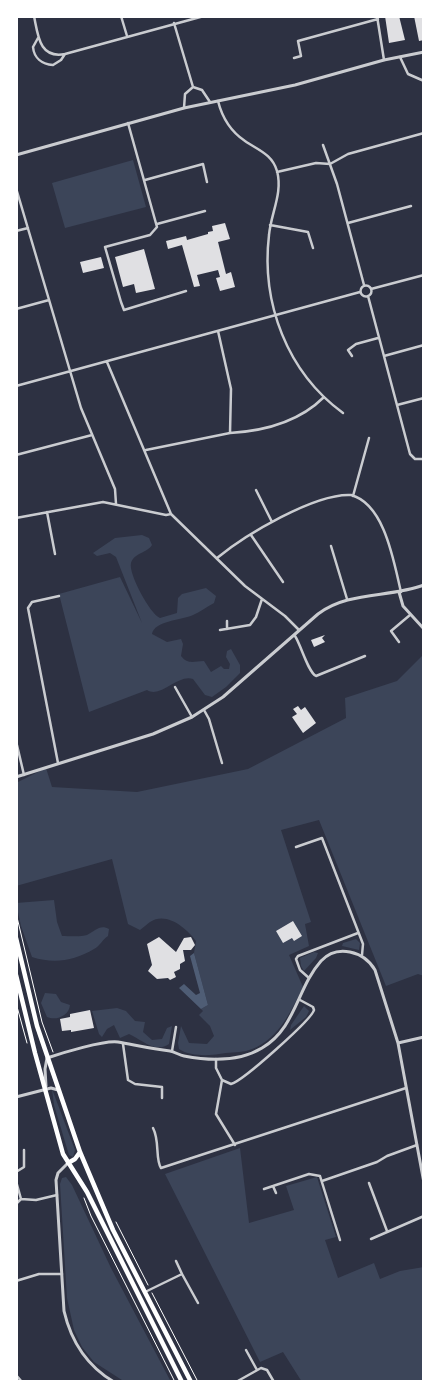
<!DOCTYPE html>
<style>
body{margin:0}
#map{position:relative;width:440px;height:1398px;overflow:hidden;background:#2d3142;font-family:Inter,sans-serif}
canvas{display:block}
.frame{position:absolute;inset:0;border:18px solid #fff;pointer-events:none}
</style>
<div id="map">
<canvas width="440" height="1398"></canvas>
<div class="frame"></div>
</div>
<script>
const context = document.querySelector('canvas').getContext('2d');
context.lineJoin = 'round';
function fillPath(path, color) {
  context.fillStyle = color;
  context.fill(path, 'evenodd');
}
function strokePath(path, color, width, dash) {
  context.strokeStyle = color;
  context.lineWidth = width;
  context.lineCap = dash ? 'butt' : 'round';
  context.setLineDash(dash || []);
  context.stroke(path);
}
const green = new Path2D(`
 M133 160 146 207 65 228 52 183Z
 M142 535 149 538 152 545C147 553 134 553 131 563 128 573 150 614 160 618L177 613 178 598 182 594 206 588 216 596 214 603C206 607 200 612 193 615 182 620 154 621 152 634L167 642 181 639 183 644 181 656C188 665 194 661 204 661L211 672 221 666 224 669H229L230 664 226 657 227 651 231 649 240 665V673L226 687 212 697 205 695 193 679C177 674 161 699 147 690L89 712 59 594 120 577 142 623 116 557 110 553 97 556 93 553 115 538Z
 M424 654V976L418 974 386 986 319 820 281 830 311 922 305 924 309 946 289 955 303 987C290 1013 277 1043 246 1051 237 1053 228 1052 219 1054 208 1056 189 1056 179 1049L178 1043 181 1026 189 1043 207 1044 214 1036 210 1026 199 1015 203 1011 201 1009 208 1005 194 953 196 941C187 929 167 911 150 922 147 924 144 927 140 930L128 924 112 859 16 886V783L46 768 52 787 137 792 248 769 346 718 345 698 397 681Z
 M54 900 57 922 62 936C68 936 82 937 87 935 95 931 100 924 109 929L108 936C102 940 100 946 94 949 74 961 54 964 32 957L21 926 16 903Z
 M356 939 360 943 359 950 342 946 343 943Z
 M314 952 318 953 316 958 304 971 301 966 300 958Z
 M45 993 56 994 61 1002 70 1005C69 1016 56 1021 47 1017L41 1003Z
 M304 1006 309 1011 306 1017 290 1030 291 1025Z
 M117 1008 126 1011 135 1021 145 1022 143 1032 152 1040 162 1039 167 1028 172 1026 169 1044C155 1054 141 1039 129 1034L120 1038 114 1025 107 1029 102 1037 99 1034 92 1011Z
 M52 1089 75 1150 73 1157 69 1155 54 1105Z
 M240 1148 249 1223 294 1210 286 1186 317 1177 336 1237 325 1240 338 1278 374 1263 380 1279 400 1271 424 1267V1382H302L283 1352 260 1362 165 1174Z
 M66 1177 72 1185 111 1268 171 1382H125L94 1362 82 1347 74 1330 67 1298 60 1184 62 1178Z`);
const water = new Path2D(`
 M194 953 208 1005 201 1009 179 988 184 984 196 995 200 993 190 956Z`);
const building = new Path2D(`
 M385 16H399L405 40 389 43Z
 M414 16H424V40L419 41Z
 M225 223 230 239 218 242 226 274 231 272 235 287 220 291 216 278 220 277 218 270 197 275 200 286 194 287 182 245 168 249 166 241 186 236 187 240 208 234V232L213 231 212 226Z
 M144 249 155 289 136 293 134 284 123 287 115 257Z
 M101 257 104 268 83 273 80 262Z
 M325 635 322 638 325 642 314 647 311 640Z
 M298 706 301 710 305 707 316 723 303 733 292 717 297 714 293 709Z
 M293 921 302 936 294 941 292 938 283 943 276 931Z
 M159 937 176 952 184 938 191 937 195 945 191 950H183L185 961 180 964V969L174 972 176 977 170 980 168 978 157 979 148 971 152 965 147 944Z
 M90 1010 94 1028 71 1032V1030L62 1031 60 1019 70 1017V1014Z`);
const path = new Path2D(`
 M16 913 42 1022 53 1052
 M16 1003 27 1043
 M84 1198 91 1216 175 1382
 M116 1222 148 1285
 M152 1293 198 1382`);
const minor = new Path2D(`
 M34 16C38 35 39 59 65 54
 M121 16 127 36
 M377 16 384 60
 M174 23 193 87
 M38 38 33 47C34 58 42 64 53 65L61 60 65 54 204 16
 M400 57 408 74 424 81
 M294 58 301 56 298 41 378 19
 M218 101C222 117 230 131 245 141 258 150 272 154 277 171 283 193 271 213 269 235 261 303 287 372 343 413
 M184 108 185 94 193 87 202 90 210 102
 M128 123 157 227 150 235 105 247 121 302 124 310 186 291
 M323 145 337 184 364 285
 M277 172 316 163 330 164 348 154 424 133
 M145 180 203 164 207 182
 M16 188 81 408 115 489 116 504
 M348 223 411 206
 M157 224 205 211
 M270 225 308 232 313 248
 M16 231 28 228
 M360.5 291a5.5 5.5 0 1 1 11 0a5.5 5.5 0 1 1-11 0Z
 M371 289 424 275
 M368 296 410 454 415 459H424
 M16 309 49 300
 M352 356 348 350 356 344 378 338
 M384 356 424 345
 M107 362 171 514 245 586 285 616 299 630
 M16 386 360 292
 M397 405 424 398
 M230 433C264 431 299 422 324 397
 M146 450 230 433 231 389 218 331
 M16 455 92 435
 M256 490 272 522
 M353 496 369 438
 M47 512 55 554
 M16 518 103 502 166 515 171 514
 M251 535 283 582
 M331 546 347 599
 M217 558C245 535 315 493 351 495 385 504 394 563 401 592
 M227 621V629
 M220 630 250 625 256 617 262 599
 M295 636C301 645 308 672 316 676L365 656
 M399 642 391 631 410 615
 M175 687 192 717
 M204 710 209 719 222 763
 M16 741 24 775
 M58 763 28 608 32 602 59 596
 M296 847 322 838 363 944 362 955
 M309 978 300 970 296 959 298 956 358 933
 M123 1044 128 1080 135 1084 162 1087V1098
 M172 1051 176 1027
 M216 1059V1068L222 1080 231 1084C243 1081 312 1019 314 1010L313 1007 300 1000
 M222 1080 216 1114 235 1145
 M153 1128C160 1141 155 1159 161 1168L406 1088
 M16 1172 24 1167V1150
 M16 1181 21 1199
 M322 1181 377 1162 387 1156 417 1145
 M369 1183 387 1231
 M273 1186 276 1193
 M264 1189 309 1174 320 1176 340 1240
 M16 1204 21 1199 36 1200 57 1195
 M371 1239 424 1216
 M176 1261 182 1274
 M16 1281 39 1274H62
 M145 1292 182 1274 198 1303
 M246 1350 257 1370
 M16 1375 22 1382
 M236 1382 261 1368 267 1370 274 1382`);
const tertiary = new Path2D(`
 M16 155 184 108 295 85 384 60 424 52
 M399 592 403 606 424 629
 M16 777 153 734 192 717 223 697 318 614C348 591 389 598 424 585
 M398 1043 424 1037
 M46 1086 45 1069 47 1058C62 1053 104 1040 118 1042 135 1045 152 1049 170 1051 175 1052 179 1055 184 1056 210 1061 239 1062 262 1048 296 1028 297 988 321 961 337 944 364 951 375 970L398 1043 424 1183
 M16 1097 51 1088 58 1090
 M68 1163 58 1173 56 1180 64 1311C71 1341 87 1366 114 1382`);
const primary = new Path2D(`
 M16 938 37 1026 80 1152 113 1230 191 1382
 M16 975 35 1053 63 1154 87 1192 182 1382
 M68 1163 75 1159 80 1152`);
fillPath(green, '#3c4559');
fillPath(water, '#4f5d75');
fillPath(building, '#e0e0e3');
strokePath(path, '#fff', 1);
strokePath(minor, '#caccd0', 2.5);
strokePath(tertiary, '#caccd0', 3);
strokePath(primary, '#fff', 4.5);
</script>
